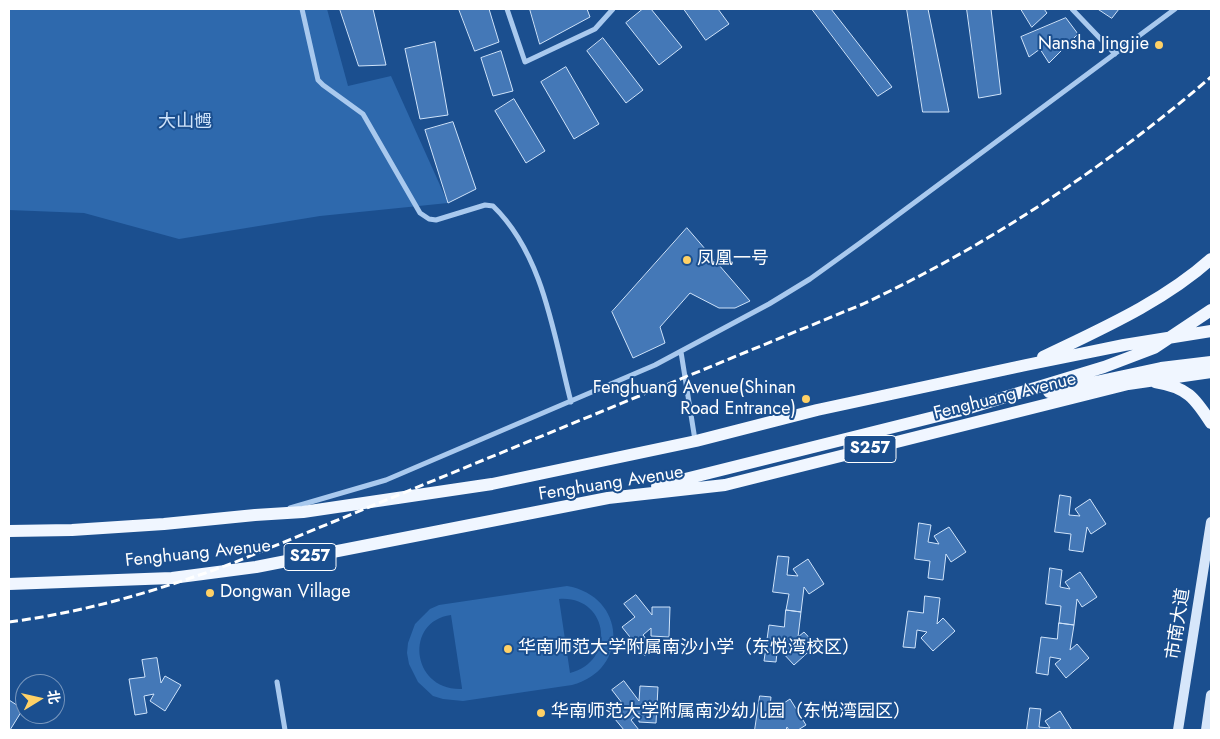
<!DOCTYPE html>
<meta charset="utf-8">
<style>
body{margin:0}
#map{position:relative;width:1220px;height:739px;overflow:hidden;background:#1b4f8f;font-family:Jost,"Noto Sans SC",sans-serif}
canvas{display:block}
.frame{position:absolute;inset:0;border:10px solid #fff;pointer-events:none}
.north{position:absolute;left:15px;top:674px;width:50px;height:50px;box-sizing:border-box;background:#1b4f8f;border:1px solid #7695bc;border-radius:50%;rotate:81deg;font-size:14px;font-weight:700;line-height:20px;text-align:center;color:#fff}
.north::after{content:'';display:block;margin:auto;width:18px;height:22px;background:#ffd166;clip-path:polygon(50% 0,100% 100%,50% 72%,0 100%)}
</style>
<div id="map">
<canvas width="1220" height="739"></canvas>
<div class="frame"></div>
<div class="north">北</div>
</div>
<script>
const context = document.querySelector('canvas').getContext('2d');
context.lineJoin = 'round';
function fillPath(path, color) {
  context.fillStyle = color;
  context.fill(path, 'evenodd');
}
function strokePath(path, color, width, dash) {
  context.strokeStyle = color;
  context.lineWidth = width;
  context.lineCap = dash ? 'butt' : 'round';
  context.setLineDash(dash || []);
  context.stroke(path);
}
function label(font, color, halo, rows, align = 'center') {
  context.font = font + ' Jost,"Noto Sans SC",sans-serif';
  context.lineWidth = 4;
  context.setLineDash([]);
  context.textBaseline = 'middle';
  context.strokeStyle = halo;
  context.fillStyle = color;
  for (const [text, x, y, turn = 0] of rows) {
    context.save();
    context.translate(x, y);
    context.rotate((+turn || 0) * Math.PI / 180);
    context.textAlign = isNaN(turn) ? turn : align;
    if (halo) context.strokeText(text, 0, 0);
    context.fillText(text, 0, 0);
    context.restore();
  }
}
const green = new Path2D(`
 M9 9H327L348 86 391 76 448 203 320 216 179 239 84 213 9 210Z
 M567 586C626 596 630 670 572 685L463 701 443 699 433 696 418 682 409 664 407 653 408 643 415 624 430 609 439 605ZM559 599C608 595 618 661 570 673ZM451 615 462 688V689C411 691 404 621 451 615Z`);
const building = new Path2D(`
 M340 9H373L386 65 359 66Z
 M459 9H489L499 42 475 51Z
 M530 9H587L590 17 540 44Z
 M643 9H651L682 47 659 65 626 23Z
 M684 9H718L729 24 706 40Z
 M812 9H831L892 87 878 96Z
 M907 9H928L949 112H923Z
 M967 9H991L1001 94 979 98Z
 M1021 9H1044L1047 13 1032 27Z
 M1098 9H1119L1112 18Z
 M1066 18 1078 34 1049 63 1040 49 1029 57 1021 37Z
 M603 38 643 90 626 103 587 51Z
 M435 42 448 115 420 119 405 49Z
 M501 51 513 91 493 96 481 58Z
 M566 67 599 124 574 139 541 82Z
 M514 99 545 151 526 163 495 111Z
 M453 122 476 189 448 203 425 130Z
 M687 228 750 301 735 308H719L690 293 660 327 665 343 633 358 612 312Z
 M1060 495 1071 497 1069 515 1080 516 1075 509 1090 499 1106 524 1091 534 1087 527 1083 552 1069 550 1071 534 1055 532Z
 M919 523 931 525 928 542 939 544 934 536 949 527 966 552 951 562 946 554 943 580 928 578 930 561 915 559Z
 M778 556 789 557 787 575 798 576 793 569 808 559 824 584 809 594 804 587 801 612 786 610 789 594 773 592Z
 M1050 568 1062 570 1060 587 1070 589 1065 582 1080 572 1097 597 1082 607 1077 599 1074 625 1059 623 1061 606 1046 604Z
 M636 595 652 615V607H670L669 637 651 636V628L643 635 654 648 645 656 622 627 635 617 624 604Z
 M925 596 940 598 937 624 943 618 955 631 933 651 921 638 927 632 917 630 915 648 903 647 908 611 923 613Z
 M786 610 801 612 798 637 804 632 816 645 794 665 782 652 788 646 778 644 776 662 764 661 769 625 784 627Z
 M1059 623 1074 625 1070 650 1077 644 1089 658 1066 678 1055 664 1061 659 1050 657 1048 675 1036 673 1041 637 1057 639Z
 M157 658 161 683 165 676 181 685 165 711 150 701 154 694 144 696 147 713 135 715 129 679 145 677 142 660Z
 M624 681 639 701 640 686 658 687 656 723 639 722V713L631 720 639 730H624L610 713 622 703 612 690Z
 M760 696 771 697 769 715 780 717 775 709 790 699 806 725 798 730H789L787 727 786 730H755Z
 M9 700 23 709 10 730H9Z
 M1030 708 1041 709 1039 727 1050 728 1045 721 1060 711 1072 730H1027Z`);
const minor = new Path2D(`
 M302 9 318 80 323 85 363 114 420 213 429 219 436 220 485 205 493 206C544 255 554 337 571 402
 M507 9 525 62 595 29 613 9
 M1072 9 1115 54
 M681 352 695 440
 M290 508 386 480 655 365 769 304 810 279 860 243 1175 9
 M277 682 285 730`);
const secondary = new Path2D(`
 M1178 730 1211 522
 M1206 730 1211 695`);
const primary = new Path2D(`
 M1043 357C1101 329 1163 302 1211 259
 M1155 382C1187 387 1195 398 1211 423
 M1049 392 1161 368 1211 362
 M657 486 966 409 1104 367 1154 348 1211 310
 M9 531 72 530 164 524 255 515 303 512 492 484 696 441 817 410 1026 365 1124 345 1211 331
 M9 584 172 578 256 567 608 498 725 485 1128 384 1211 372`);
const rail = new Path2D(`
 M9 622C86 612 160 590 233 563L863 304C989 245 1106 167 1211 77`);
const markers = [
 [1159,45,5,"#ffd166"],
 [687,260,5,"#ffd166"],
 [806,399,5,"#ffd166"],
 [210,593,5,"#ffd166"],
 [508,649,5,"#ffd166"],
 [541,713,5,"#ffd166"]
];
const shields = [
 [870,449,52],
 [310,557,52]
];
const shieldNames = [
 ["S257",870,449],
 ["S257",310,557]
];
const poiNames = [
 ["Nansha Jingjie",1149,45,"right"],
 ["凤凰一号",697,260],
 ["Fenghuang Avenue(Shinan",796,389,"right"],
 ["Road Entrance)",796,410,"right"],
 ["Dongwan Village",220,593],
 ["华南师范大学附属南沙小学（东悦湾校区）",518,649],
 ["华南师范大学附属南沙幼儿园（东悦湾园区）",551,713]
];
const parkNames = [
 ["大山乸",185,123]
];
const streetNames = [
 ["Fenghuang Avenue",1005,397,-14],
 ["Fenghuang Avenue",611,484,-9],
 ["Fenghuang Avenue",198,554,-6],
 ["市南大道",1179,624,-81]
];
fillPath(green, '#2e69ad');
fillPath(building, '#4478b7');
strokePath(building, '#cfe3fa', 1);
strokePath(minor, '#a9c9ee', 5);
strokePath(secondary, '#d6e6fa', 10);
strokePath(primary, '#f0f6ff', 12);
strokePath(rail, '#fff', 3, [9, 4]);
for (const [x, y, r, color] of markers) {
  const dot = new Path2D();
  dot.arc(x, y, r, 0, 2 * Math.PI);
  context.fillStyle = color;
  context.fill(dot);
  strokePath(dot, '#1b4f8f', 2);
}
for (const [x, y, w] of shields) {
  const box = new Path2D();
  box.roundRect(x - w / 2, y - 13.5, w, 27, 4);
  context.fillStyle = '#1b4f8f';
  context.fill(box);
  strokePath(box, '#fff', 1);
}
label('bold 16px', '#fff', null, shieldNames);
label('18px', '#fff', '#1b4f8f', poiNames, 'left');
label('18px', '#cfe3fa', '#1b4f8f', parkNames);
label('18px', '#fff', '#1b4f8f', streetNames);
</script>
